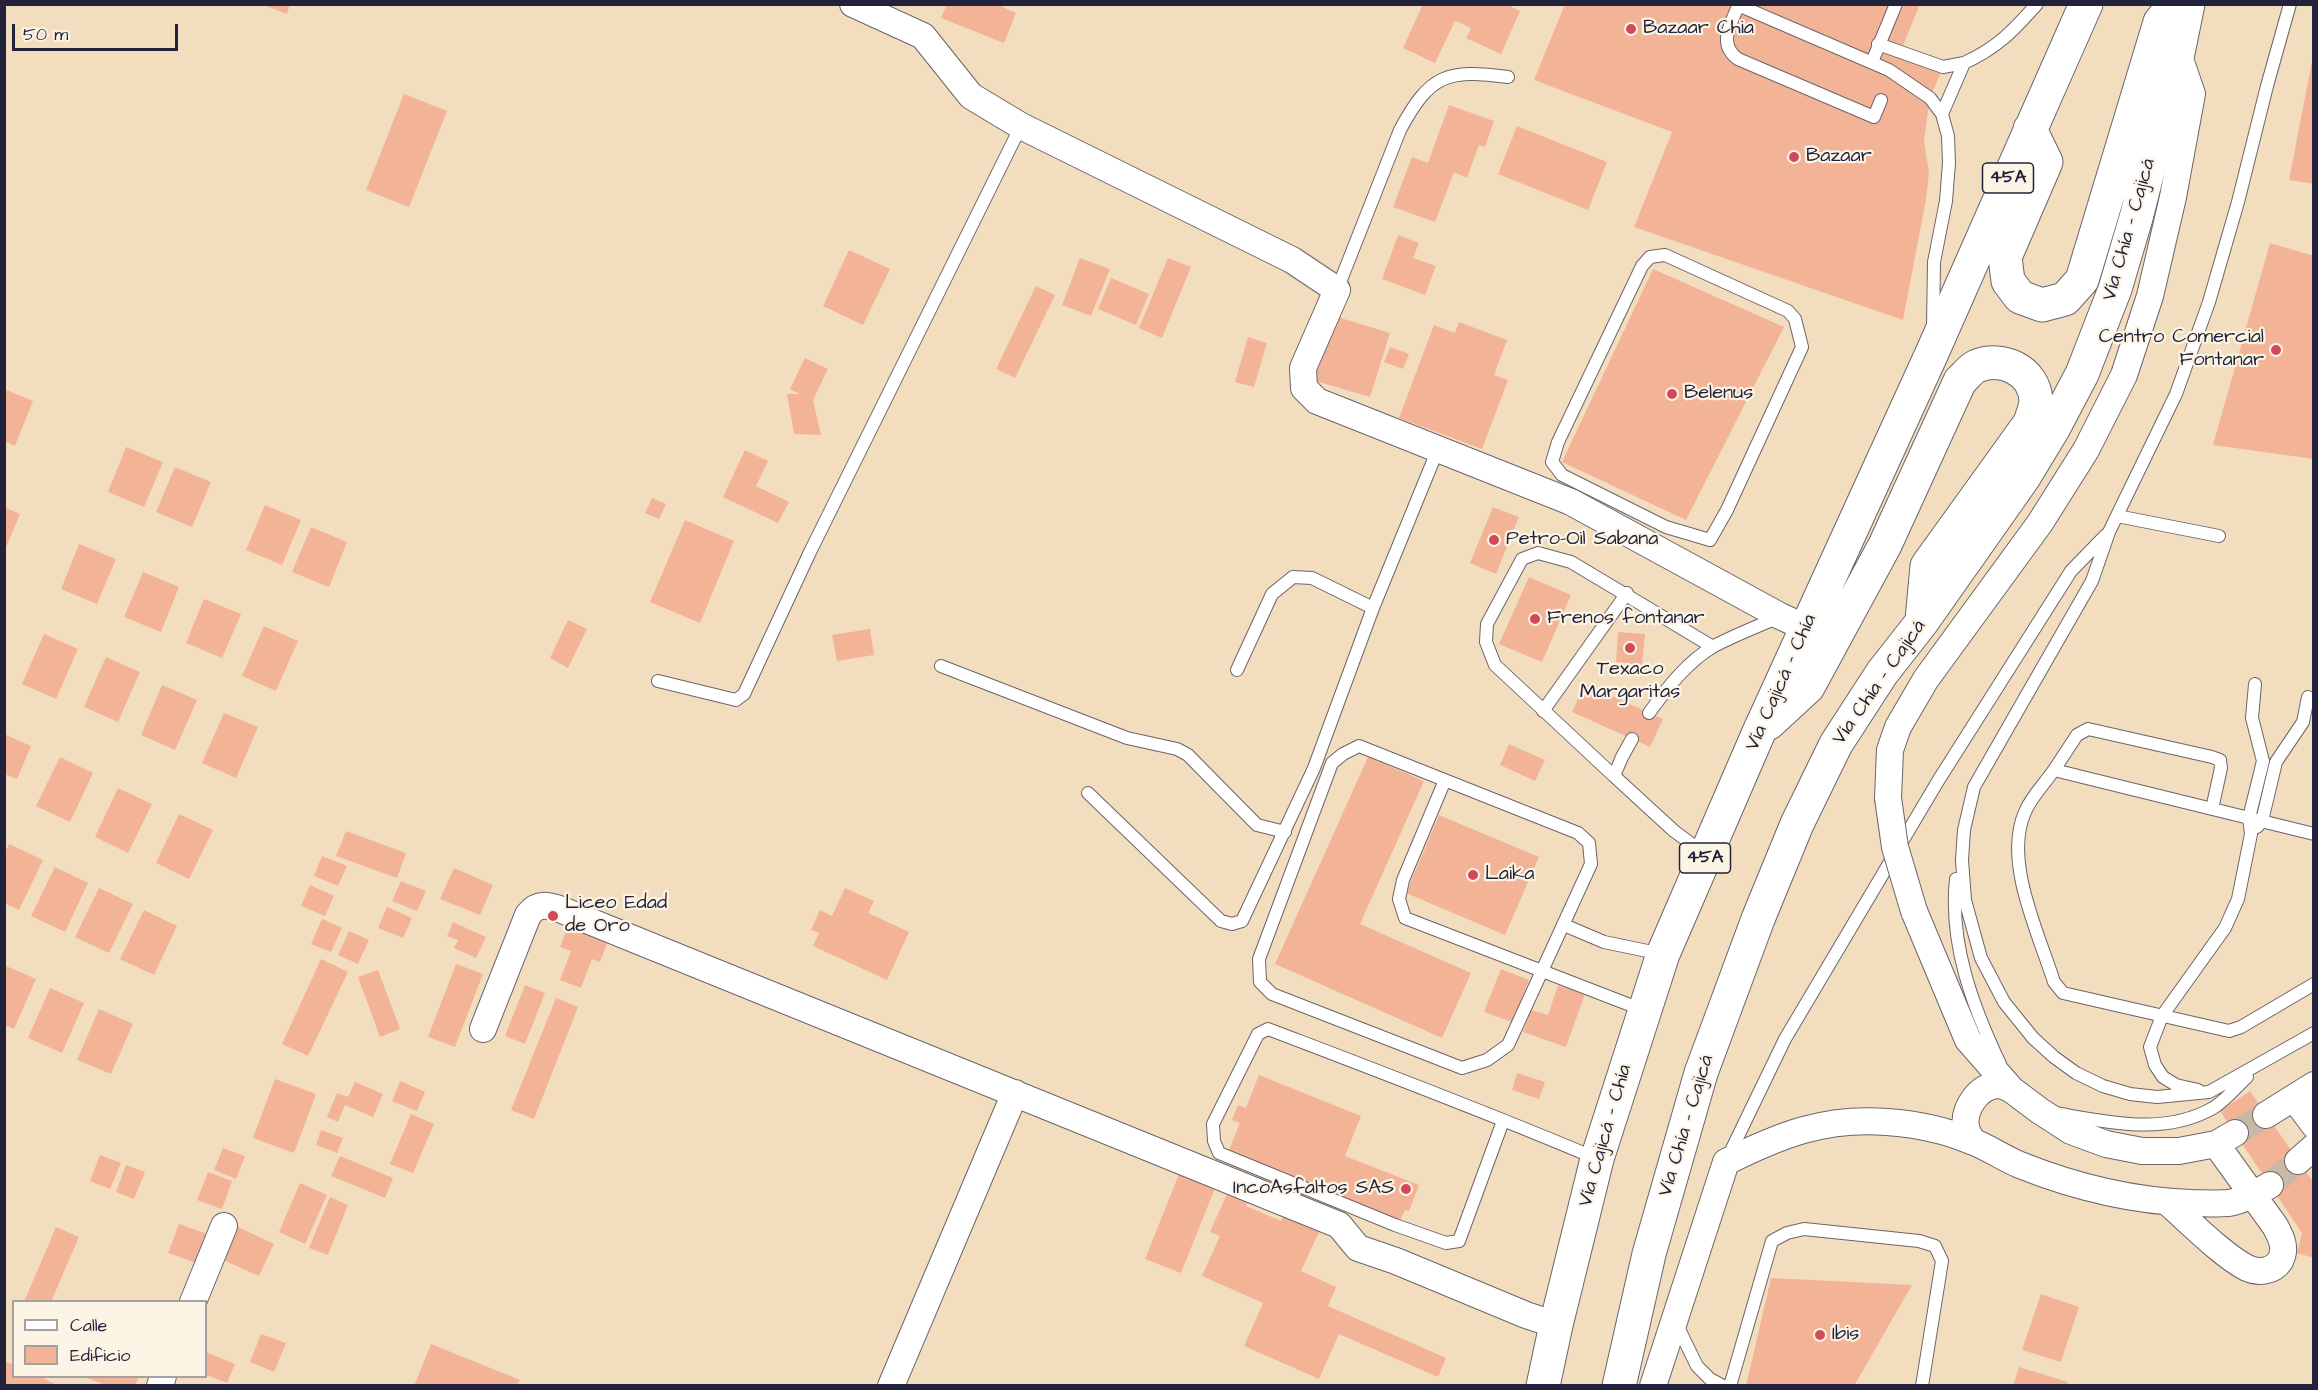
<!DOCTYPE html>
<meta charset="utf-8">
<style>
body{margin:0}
#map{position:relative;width:2318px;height:1390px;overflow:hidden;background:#f2debf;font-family:"Architects Daughter",sans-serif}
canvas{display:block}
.frame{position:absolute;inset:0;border:6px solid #22223b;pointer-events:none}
.legend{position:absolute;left:12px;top:1300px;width:195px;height:78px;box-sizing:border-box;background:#fcf5e5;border:2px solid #a5a1a1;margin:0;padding:8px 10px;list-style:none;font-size:18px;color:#22223b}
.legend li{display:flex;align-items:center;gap:12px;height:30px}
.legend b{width:30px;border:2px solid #a5a1a1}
.scale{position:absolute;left:12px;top:24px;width:166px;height:27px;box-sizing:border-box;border:3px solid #22223b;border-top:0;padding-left:8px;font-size:18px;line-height:21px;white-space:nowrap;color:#22223b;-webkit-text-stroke:4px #fcf5e5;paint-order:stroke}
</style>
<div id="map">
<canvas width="2318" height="1390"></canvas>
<div class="frame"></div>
<ul class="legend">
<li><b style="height:8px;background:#fff"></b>Calle</li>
<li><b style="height:16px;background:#f3b397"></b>Edificio</li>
</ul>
<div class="scale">50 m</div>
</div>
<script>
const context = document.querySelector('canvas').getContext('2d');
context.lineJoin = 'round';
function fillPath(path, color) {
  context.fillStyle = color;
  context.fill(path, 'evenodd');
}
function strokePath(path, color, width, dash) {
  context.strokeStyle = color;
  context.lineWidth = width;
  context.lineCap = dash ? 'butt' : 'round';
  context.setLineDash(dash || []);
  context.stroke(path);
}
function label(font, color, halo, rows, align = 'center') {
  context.font = font + ' "Architects Daughter",sans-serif';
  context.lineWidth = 4.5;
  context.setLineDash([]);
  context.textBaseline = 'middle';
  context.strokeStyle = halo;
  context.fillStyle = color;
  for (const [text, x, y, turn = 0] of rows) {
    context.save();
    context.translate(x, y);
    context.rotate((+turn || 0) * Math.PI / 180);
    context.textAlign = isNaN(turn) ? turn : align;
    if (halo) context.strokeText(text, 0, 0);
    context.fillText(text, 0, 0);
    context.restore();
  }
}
const building = new Path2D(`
 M261 4H290L287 14Z
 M947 4H996L1016 13 1004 43 941 18Z
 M1423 4H1506L1520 11 1501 54 1466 38 1471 28 1455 21 1435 63 1403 48Z
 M1565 4H1920L1901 51 1943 67 1930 98 1924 141 1929 173 1926 199 1903 320 1634 227 1672 132 1534 80Z
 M2312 61H2314V184L2289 180Z
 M404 94 447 111 409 207 366 190Z
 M1449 105 1494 121 1485 147 1479 145 1467 178 1454 172 1435 222 1393 207 1412 157 1428 163Z
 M1517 126 1607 162 1588 210 1498 174Z
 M1398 235 1419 243 1413 258 1436 266 1425 295 1382 279Z
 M2270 243 2314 256V459L2213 445Z
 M849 250 890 269 863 325 823 306Z
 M1080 258 1110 269 1091 316 1062 305Z
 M1168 258 1191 267 1162 338 1139 328Z
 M1653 269 1784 327 1686 520 1562 462Z
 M1111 278 1149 294 1136 325 1098 309Z
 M1036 286 1055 295 1015 378 996 369Z
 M1331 315 1390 333 1370 397 1312 380Z
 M1459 322 1507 340 1494 375 1508 380 1482 449 1399 418 1434 325 1455 333Z
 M1248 337 1267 343 1254 387 1235 382Z
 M1390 347 1409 354 1403 369 1384 362Z
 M805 358 828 369 813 400 821 435 794 434 787 394H800L790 389Z
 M4 389 33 401 15 446 4 441Z
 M126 447 163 462 144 507 108 492Z
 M745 450 768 461 756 486 789 502 778 523 723 497Z
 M175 467 211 482 192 527 156 512Z
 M652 498 666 504 659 519 645 513Z
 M265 505 301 520 282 565 246 550Z
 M4 507 20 514 5 550H4Z
 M1493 507 1519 517 1496 574 1470 563Z
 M685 520 734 541 700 623 650 602Z
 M311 527 347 542 329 587 292 572Z
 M79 544 116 559 97 604 61 589Z
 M143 572 179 587 161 632 124 617Z
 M1529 577 1571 595 1542 662 1499 644Z
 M204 599 241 614 222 658 186 643Z
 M568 620 587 629 568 668 550 658Z
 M264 626 298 641 276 691 242 676Z
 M870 629 874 655 837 661 832 635Z
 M1618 632 1645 634 1642 665 1616 662Z
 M44 634 78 649 56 699 22 684Z
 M106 657 140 672 118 722 84 707Z
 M1585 684 1663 719 1650 747 1572 712Z
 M162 685 197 700 175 750 141 735Z
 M224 713 258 727 236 778 202 763Z
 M4 734 31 746 17 779 4 774Z
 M1509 744 1545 760 1535 781 1500 765Z
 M60 757 93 773 70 822 36 806Z
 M1368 757 1424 781 1360 924 1471 973 1442 1038 1275 964Z
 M118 788 152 804 128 853 95 837Z
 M179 814 213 830 189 879 156 863Z
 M1439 815 1539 857 1505 935 1406 893Z
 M346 831 406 853 397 878 336 856Z
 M9 844 43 860 19 910 4 903V854Z
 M322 856 347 866 338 886 314 876Z
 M55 867 88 883 65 932 31 916Z
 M454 868 493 885 480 915 440 899Z
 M401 881 426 891 417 911 392 901Z
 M310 885 334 896 325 916 301 906Z
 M99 888 133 904 109 953 75 937Z
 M845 888 874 901 868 913 909 932 887 980 813 946 819 933 811 930 820 910 832 916Z
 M387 907 412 918 403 938 378 928Z
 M144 910 177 926 154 975 120 959Z
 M322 919 342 928 331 952 311 944Z
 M453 922 486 937 476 958 454 948 458 940 447 936Z
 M568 926 608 941 600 962 592 959 581 988 560 980 571 951 560 947Z
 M349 931 369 940 358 964 338 955Z
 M321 959 348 972 308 1056 282 1044Z
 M456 964 483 974 455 1047 428 1037Z
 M4 965 36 979 14 1029 4 1025Z
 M1501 969 1529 980 1512 1022 1484 1012Z
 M378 970 400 1029 380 1037 358 977Z
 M525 985 545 993 525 1044 505 1036Z
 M1558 985 1585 994 1566 1047 1523 1032 1531 1010 1548 1015Z
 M50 988 84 1003 62 1053 28 1038Z
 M556 998 578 1007 534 1119 511 1110Z
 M99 1009 133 1024 111 1074 77 1060Z
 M1517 1073 1545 1082 1539 1099 1512 1090Z
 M1259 1075 1361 1116 1345 1156 1419 1185 1409 1211 1405 1210 1400 1221 1228 1152 1240 1123 1232 1120 1238 1105 1246 1108Z
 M275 1079 316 1094 294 1153 253 1138Z
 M400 1081 425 1092 417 1111 392 1101Z
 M355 1082 383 1094 373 1117 345 1105 338 1122 327 1117 337 1093 348 1097Z
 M2250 1091 2314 1183V1258L2297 1253 2302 1233 2220 1111Z
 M411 1114 434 1124 413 1173 390 1164Z
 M321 1130 343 1138 337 1153 316 1145Z
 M223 1148 245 1156 236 1179 214 1170Z
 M100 1155 121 1163 110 1189 90 1181Z
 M340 1156 393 1178 385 1198 331 1176Z
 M126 1165 145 1172 134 1199 116 1192Z
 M208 1172 232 1181 222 1209 197 1200Z
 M1179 1174 1215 1188 1181 1273 1145 1259Z
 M300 1183 327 1195 305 1244 279 1232Z
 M1229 1189 1250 1198 1246 1206 1281 1221 1284 1214 1320 1230 1301 1271 1336 1287 1328 1306 1446 1358 1438 1377 1339 1334 1319 1379 1244 1346 1263 1303 1202 1276 1220 1236 1210 1232Z
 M330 1197 348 1205 328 1255 309 1248Z
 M179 1224 213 1236 202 1265 168 1253Z
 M236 1226 274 1244 259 1276 221 1259Z
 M56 1227 79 1237 51 1302H24Z
 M1771 1278 1912 1285 1854 1386H1746Z
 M2041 1294 2079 1307 2061 1362 2022 1350Z
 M261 1334 286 1343 274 1372 250 1362Z
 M431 1344 520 1380 517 1386H414Z
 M206 1352 235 1364 227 1383 206 1375Z
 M4 1361 14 1365V1376H39L59 1386H4Z
 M2019 1367 2068 1382 2067 1386H2013Z
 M139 1376 135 1386H107L85 1377Z`);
const streetTunnel = new Path2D(`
 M2235 1133 2266 1115
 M2270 1185 2298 1161`);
const lane = new Path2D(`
 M1739 4C1731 24 1717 44 1738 59L1874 117 1881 100
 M2290 4 2267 86 2238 202 2209 302 2176 394 2109 532 2092 581 1974 787 1964 830 1962 860 1965 900 1981 958 2004 1002 2033 1038 2054 1057 2076 1073 2103 1086 2130 1094 2157 1097 2209 1092 2314 1033
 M1738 5 1889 70 1930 98 1942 114
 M1878 44 1943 67 1964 63
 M1872 62 1896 4
 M1665 255 1788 311 1795 319 1802 347 1727 510 1710 540 1666 527 1562 475 1552 462 1558 442 1642 266 1650 257Z
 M1337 290 1400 130C1430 74 1447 69 1508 77
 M1933 326 1934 262 1946 201 1949 163 1948 136 1942 114 1964 63C1997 48 2013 31 2037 4
 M2117 516 2219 536
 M941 666 1127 738 1177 749 1188 755 1257 825 1285 832
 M1237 670 1272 594 1293 577 1312 578 1373 608
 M658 681 736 700 744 694 810 552 1021 126
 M1543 711 1627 593
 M1649 713C1667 688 1687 662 1714 646 1735 635 1758 626 1779 617
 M1632 739 1622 757 1614 776 1674 831 1705 854
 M1359 746 1578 833 1589 843 1591 864 1508 1045 1487 1060 1462 1068 1272 994 1260 982 1259 959 1332 763 1343 754Z
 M2054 770 2077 735 2088 729 2212 757 2220 760 2221 768 2212 809
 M1614 776 1495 665 1486 642 1487 624 1522 559 1538 553 1571 562 1713 647
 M1445 780 1403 880 1399 899 1405 918 1643 1010
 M1088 793 1221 921 1232 924 1242 921 1314 768 1373 608 1438 449
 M2257 827 2262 821 2276 762 2303 722 2308 697
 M2314 834 2054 770C2045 783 2031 797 2025 812 2003 861 2039 934 2054 982L2063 993 2229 1031 2241 1027 2314 984
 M1956 879C1949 944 1973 1007 2000 1064
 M1564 925 1604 942 1662 954
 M2198 1090 2176 1085 2163 1077 2155 1065 2150 1047 2162 1016 2225 928 2238 899 2251 834 2249 818 2263 761 2252 718 2255 684
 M2055 1113C2107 1122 2164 1136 2213 1108 2225 1101 2236 1087 2247 1077
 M1503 1121 1459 1241 1446 1243 1395 1225 1219 1153 1214 1141 1213 1124 1258 1034 1268 1029C1378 1071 1487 1112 1595 1158
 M1728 1157 1785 1039 1938 781 2071 571 2106 535
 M1676 1323 1697 1366 1710 1379 1723 1386
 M1730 1386 1772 1241 1787 1233 1804 1229 1919 1241 1935 1246 1942 1261 1922 1386`);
const street = new Path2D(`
 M853 4 923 36 971 96 1021 126 1292 260 1337 290 1303 368 1304 388 1317 401 1571 502 1780 616 1806 628
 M1888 798 1890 750 1898 727 1926 679 2040 523 2086 450 2124 375 2150 296 2173 197 2192 94 2178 53
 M1914 911 1968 1040 2012 1090 2040 1111 2071 1131 2106 1144 2142 1151H2179L2216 1144 2235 1133
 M483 1029 528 915C538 902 548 905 562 910L1339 1225 1358 1248 1396 1261 1526 1315 1556 1325
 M2294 1098 2314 1125
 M2266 1115 2314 1085
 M1972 1141C1970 1137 1967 1132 1966 1127 1963 1109 1978 1086 1998 1085 2002 1085 2008 1088 2012 1090
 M2298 1161 2314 1147
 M2167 1202C2189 1221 2222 1255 2247 1268 2258 1273 2273 1272 2280 1261 2287 1248 2281 1237 2275 1226L2216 1144
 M193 1302 224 1226
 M160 1386 163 1376
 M891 1386 1015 1093
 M1653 1386 1726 1162C1780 1135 1825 1117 1887 1122 1915 1124 1945 1130 1971 1141 1988 1147 2003 1158 2020 1165 2075 1187 2132 1201 2192 1203 2204 1203 2217 1204 2228 1203 2243 1201 2257 1192 2270 1185`);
const highway = new Path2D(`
 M2030 129 2046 162 2005 257 2008 281 2020 297 2042 305 2065 299 2082 280 2160 22 2175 4
 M1769 723 1808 687 1885 545 1960 381C1965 377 1970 369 1977 366 2002 356 2034 370 2036 400 2036 407 2032 416 2030 423L1927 566 1922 620
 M1543 1386 1556 1325 1597 1159 1663 954 1759 732 1932 353 2086 4
 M1619 1386 1649 1254 1701 1073 1758 919 1797 824 1836 744 1882 673 1922 622 2024 477 2053 429 2082 374 2115 289 2136 218 2178 53 2188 4`);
const streetBridge = new Path2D(`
 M1888 798 1895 847 1914 911`);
const markers = [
 [1631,29,6,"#d1495b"],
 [1794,157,6,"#d1495b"],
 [2276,350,6,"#d1495b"],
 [1672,394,6,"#d1495b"],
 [1494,540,6,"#d1495b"],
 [1535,619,6,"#d1495b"],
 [1630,648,6,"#d1495b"],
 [1473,875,6,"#d1495b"],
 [553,916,6,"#d1495b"],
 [1406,1189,6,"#d1495b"],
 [1820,1335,6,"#d1495b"]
];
const shields = [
 [2008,178,51],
 [1705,858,51]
];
const shieldNames = [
 ["45A",2008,178],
 ["45A",1705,858]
];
const poiNames = [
 ["Bazaar Chia",1643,29],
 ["Bazaar",1806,157],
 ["Centro Comercial",2264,338,"right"],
 ["Fontanar",2264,361,"right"],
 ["Belenus",1684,394],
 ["Petro-Oil Sabana",1506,540],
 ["Frenos fontanar",1547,619],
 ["Texaco",1630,670,"center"],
 ["Margaritas",1630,693,"center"],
 ["Laika",1485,875],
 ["Liceo Edad",565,904],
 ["de Oro",565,927],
 ["IncoAsfaltos SAS",1394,1189,"right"],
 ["Ibis",1832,1335]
];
const streetNames = [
 ["Vía Chía - Cajicá",2130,230,-74],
 ["Vía Cajicá - Chía",1782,683,-66],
 ["Vía Chía - Cajicá",1880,683,-55],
 ["Vía Chía - Cajicá",1687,1126,-73],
 ["Vía Cajicá - Chía",1606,1136,-74]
];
fillPath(building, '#f3b397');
strokePath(streetTunnel, '#c8b8a5', 26, [26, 13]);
strokePath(lane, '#6b6469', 14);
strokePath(street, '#6b6469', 28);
strokePath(highway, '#6b6469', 35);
strokePath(lane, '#fff', 12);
strokePath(street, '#fff', 26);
strokePath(highway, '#fff', 33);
strokePath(streetBridge, '#6b6469', 28, []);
strokePath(streetBridge, '#fff', 26);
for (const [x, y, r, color] of markers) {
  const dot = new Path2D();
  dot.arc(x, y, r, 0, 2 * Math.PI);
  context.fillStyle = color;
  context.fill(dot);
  strokePath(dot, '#fcf5e5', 2);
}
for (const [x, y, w] of shields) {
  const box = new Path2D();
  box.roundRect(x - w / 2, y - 15, w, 30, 4.5);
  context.fillStyle = '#fcf5e5';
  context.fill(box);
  strokePath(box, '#22223b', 1.5);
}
label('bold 18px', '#22223b', null, shieldNames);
label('20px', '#22223b', '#fcf5e5', poiNames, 'left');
label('20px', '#22223b', '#fcf5e5', streetNames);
</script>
